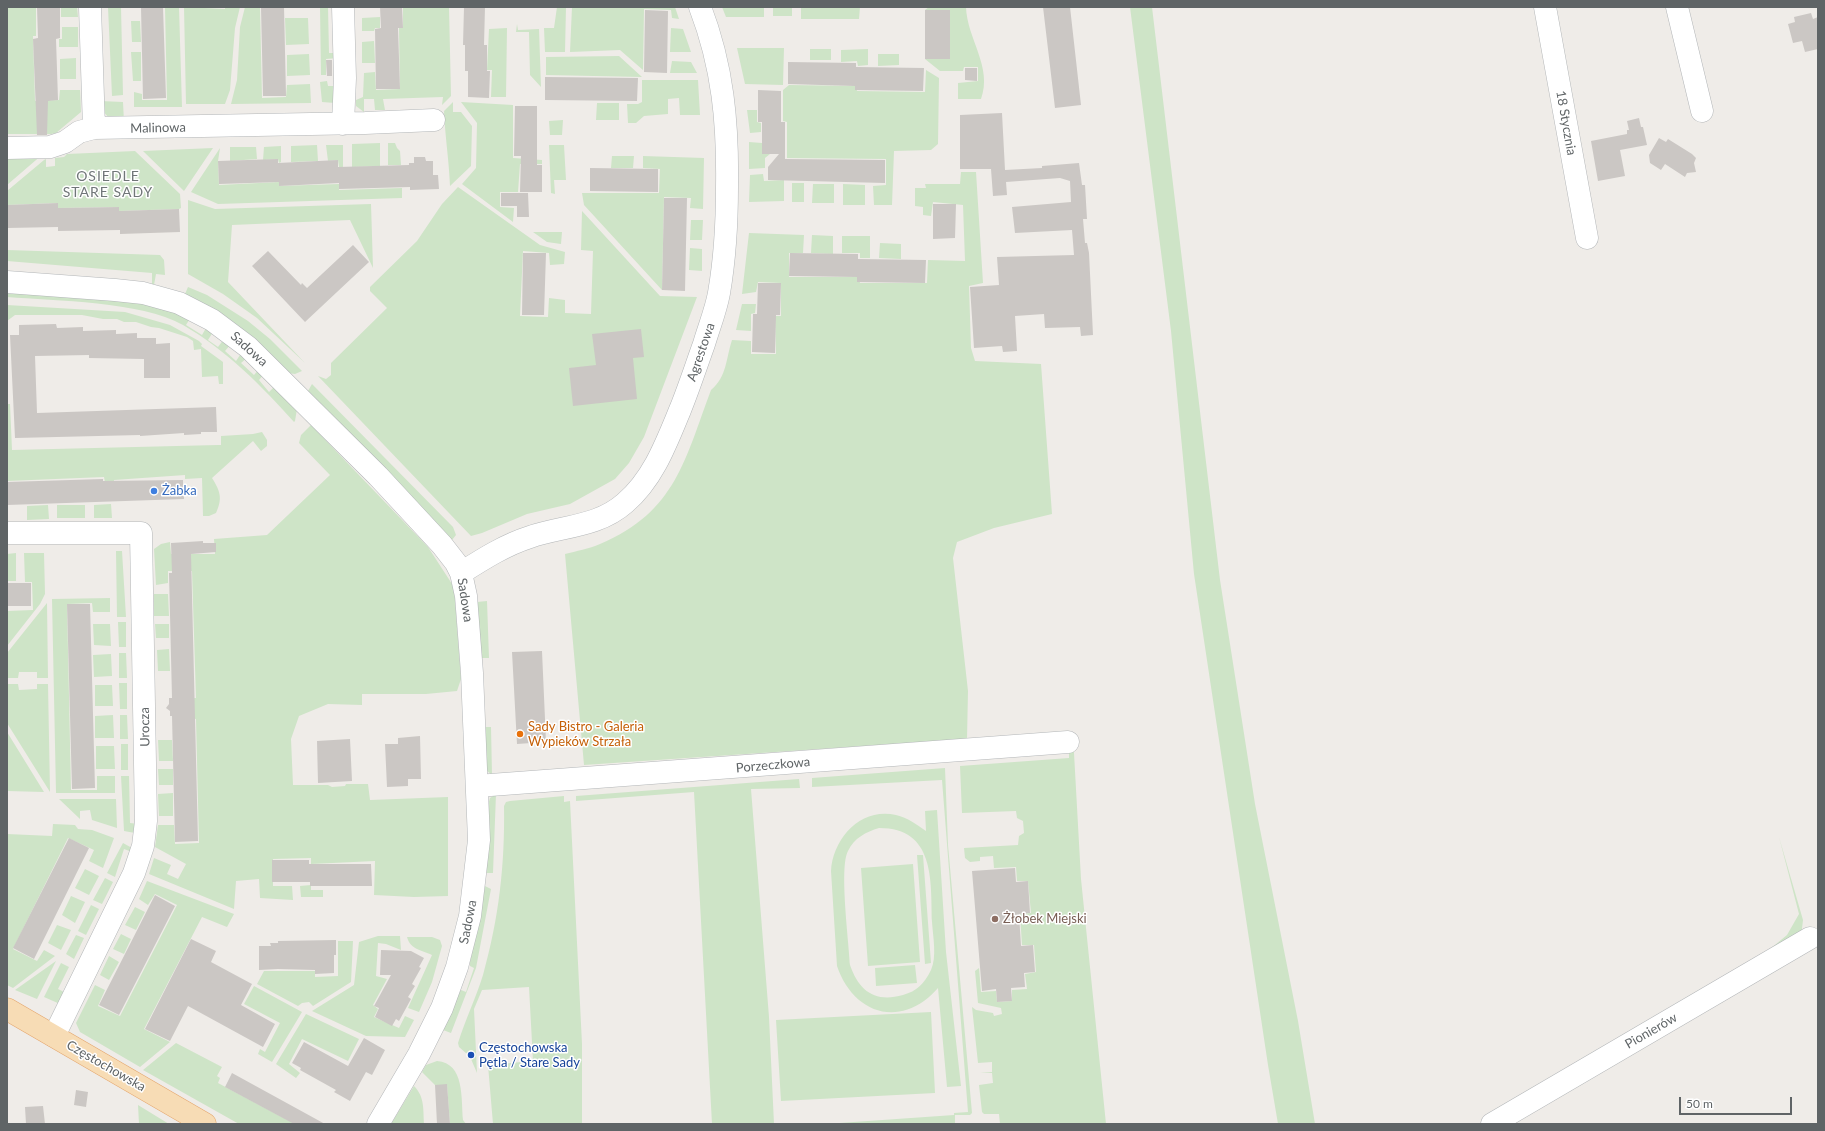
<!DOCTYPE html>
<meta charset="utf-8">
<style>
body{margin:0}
#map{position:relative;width:1825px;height:1131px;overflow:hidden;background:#efece8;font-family:Lato,sans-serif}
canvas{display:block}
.frame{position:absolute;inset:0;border:8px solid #5f6466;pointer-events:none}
.scale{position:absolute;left:1679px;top:1097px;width:113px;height:18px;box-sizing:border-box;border:2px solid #5f6466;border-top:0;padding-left:5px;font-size:12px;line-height:14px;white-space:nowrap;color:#5f6466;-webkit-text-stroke:3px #fff;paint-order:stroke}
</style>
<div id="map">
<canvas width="1825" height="1131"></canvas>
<div class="frame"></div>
<div class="scale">50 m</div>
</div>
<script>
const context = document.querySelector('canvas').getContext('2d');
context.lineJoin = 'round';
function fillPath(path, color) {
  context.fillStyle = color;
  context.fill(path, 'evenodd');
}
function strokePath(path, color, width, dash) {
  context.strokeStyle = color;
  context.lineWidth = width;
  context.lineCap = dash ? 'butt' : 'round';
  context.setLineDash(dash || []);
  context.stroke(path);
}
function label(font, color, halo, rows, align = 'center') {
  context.font = font + ' Lato,sans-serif';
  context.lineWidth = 3;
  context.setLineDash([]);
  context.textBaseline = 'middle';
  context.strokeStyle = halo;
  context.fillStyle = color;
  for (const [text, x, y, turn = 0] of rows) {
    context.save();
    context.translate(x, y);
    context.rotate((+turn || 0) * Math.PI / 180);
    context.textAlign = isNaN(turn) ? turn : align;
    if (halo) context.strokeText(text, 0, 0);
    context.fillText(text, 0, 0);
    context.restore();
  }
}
const green = new Path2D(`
 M7 7H36V36H33L35 101 59 100 60 90H80L81 112 56 133 51 134H7Z
 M61 7H77L78 17H61Z
 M108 7H121L123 95 112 96Z
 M165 7H179L182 107H134V92L142 94V100H167Z
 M184 7 225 9V7H240L235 28 230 90 225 104H186Z
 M245 7H260L262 98 286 97 287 85 310 84 311 103 231 104 237 80 240 27Z
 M320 7H328L329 53H338V58L326 59V75H321Z
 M403 7H449L451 96 442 105 443 97 383 99 385 110H375L374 99H364V112L356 106V100L363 97 364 73 375 72 376 90 400 89 399 28H403Z
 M557 7H566L565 52H545L544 28H554Z
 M572 7H675L679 19 672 18 671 10 644 9 643 70 620 50 570 52Z
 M722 7H764V17H726Z
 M773 7H792V16H773Z
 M801 7H860L859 19H801Z
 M929 7H966C967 39 993 67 981 99H958V83L978 81V67H964L963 71H940L925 59H950V10H925Z
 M1130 7H1152L1220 580 1255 804 1298 1021 1315 1124H1278L1268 1065 1194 574 1171 331Z
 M380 17V28H375L374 31H362V18Z
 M285 18H308L309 44 286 45Z
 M131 21H140L141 42H132Z
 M517 24 518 30 539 29 541 87 530 75 529 32H516Z
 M62 27H78V47H59V39H62Z
 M507 28 506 97H491L492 70H487L489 29Z
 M671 28 683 29 691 52H670Z
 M374 41 375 63H362V42Z
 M737 48H784L783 85 745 84Z
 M810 49H831V60H810Z
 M868 49V65L858 66 857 61 841 62V50Z
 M131 52H141V81H133Z
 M309 54 310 75 287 76V55Z
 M878 54H899V65L878 66Z
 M619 56 642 77 546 75V57Z
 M76 58V79H60V59Z
 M672 61 691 62 697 73H670Z
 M926 70 939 78 938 144 931 150 894 151 892 205H874L873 186 886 185V159L787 158V122L783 121V90L789 85 856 86 857 91 925 92Z
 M642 80H698L700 115H680L679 98 668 99V114L644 116 636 123H628L627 104H638L642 102Z
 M327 81 328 86H334L335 103 322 102 320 82Z
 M100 101 123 102 124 122C110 120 103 116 100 101Z
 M453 102V112H461L472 126 471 166 450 186C449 160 445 136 444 111Z
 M461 102 513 105V158L542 160V164H520L518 192H500V207L514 208 513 222 462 184 476 168 477 123Z
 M597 103H619V120H596Z
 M747 110H757V122L761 123V132L750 133Z
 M563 120 562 135H550L549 121Z
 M749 142 762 143V154H770L765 158V168L749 169Z
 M380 143V166L352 167V144Z
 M388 143H395L397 148 400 151 401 165H388Z
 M317 145 318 161 291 162V146Z
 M326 145H343V167H339L338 160 328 161Z
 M549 145H564L566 180H554L555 194 551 193Z
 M281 146V162L279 163 278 159 263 160 264 147Z
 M230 147H256L257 159 230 161Z
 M213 148 184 191 143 151Z
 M220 148 218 161 219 185 279 182V186L339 184V190L402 188V198L218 204 191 192Z
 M135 151 180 194 181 208 179 209 119 211V207L58 208 57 203 7 205V191L44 160 46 159V167L55 166V158L64 157 67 154Z
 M43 154 7 185V155Z
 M612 156H634L633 168H611Z
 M643 156 704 158 703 209 690 208 691 198 664 197 662 290 584 205 582 193H659L660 169 643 168Z
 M961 172H976L983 283 969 286 971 348 975 361 1041 364 1052 514 994 528 957 542 953 558 968 691 967 739 584 765 565 554C576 551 589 549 600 544 676 512 685 459 711 390 727 377 726 358 732 340L751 341V354H776L775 316H781V283L758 282 756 292 742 294 749 233 804 235 803 253H789V277H859L860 283H927L928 260 965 261 963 205 933 202 931 216 923 215V207L915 206V188H926L925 184H960Z
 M763 174 764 181 784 180V201L749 202 750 175Z
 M792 183H804V202H792Z
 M813 184H834V203H812Z
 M843 184 865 185V205H843Z
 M458 187 540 245 565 252 564 264 550 265 549 253 523 251 520 316 548 317 549 298 565 300V313L591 314 593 251 581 250 582 211 660 296 697 297 644 437 629 463 615 479 570 504 527 514 482 533 471 536 318 376 326 379 331 375V363L387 308 370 291V287L417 241 442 204Z
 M188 200 215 209 371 204 373 268 350 220 232 225 228 282 305 363 257 318 223 294 188 274Z
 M691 220H703L702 240H690Z
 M533 232H562L561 244 547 242Z
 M812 235 833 236V254L811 253Z
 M842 236H870V258H860V253H842Z
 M880 243 901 244V259L879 258Z
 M690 248 702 249V271L689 270Z
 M7 250 160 255 164 260 165 275 156 274 154 285H152V273L7 261Z
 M188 287 207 295 248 321 270 339 302 371 295 374 288 373 185 294Z
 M7 293 116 299 151 303 191 317 186 325 202 335 206 328 213 332 208 340 218 347 224 339 231 344 225 351 236 361 242 352 248 357 241 363 254 375 260 368 265 373 259 380 269 392 276 385 297 409 295 421 294 422C262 386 225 349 183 325 140 301 56 301 7 297Z
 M742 304H756L755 313 751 314V331L736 330Z
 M7 305 125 312 170 325 199 341 202 344 201 346 223 362V384H219L218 376 202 377 201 349 194 350 193 341 187 337 159 328 151 327 136 322H124L117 319H103L82 315H15L7 321Z
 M312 384 453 527 456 535 452 540 308 391Z
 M7 404H10L12 450 218 445H221V436L253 434 262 432 267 440V446L261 451 253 441 212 478C220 491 223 498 216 513L209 516H203L202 478 185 479V475L114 480 113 489 106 488 104 477 7 481Z
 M311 425 428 547 454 587 461 679 457 691 426 694H362V705L328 704 299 716 291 739 293 785H328L332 787 345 786 346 784H368L370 800 448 797V896L414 897 374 895 375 861 311 864V858L273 859V886H292L293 900 260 898 259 879 236 881 234 909 149 874 154 858 171 865 167 874 178 879 186 864 155 847 158 825H174L175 844 199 843 196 719 189 718 188 698H196L192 571H168V583L156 585 154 549 161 544 170 542 171 554H215L214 539 267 535 330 475 299 443 301 435Z
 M111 504 112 518H94V505Z
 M48 505 49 519 27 520V506Z
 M57 505H85V518H57Z
 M116 551H122L126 617H117Z
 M16 553V581H7V554Z
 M24 553H44L45 594 40 604 7 646V611L33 610 32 582H25Z
 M154 594H168L169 616H154Z
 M110 598V612H93L92 603 67 604 71 790H97V776H115V793H56L52 599Z
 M487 601 489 658H480L477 602Z
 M47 603 48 678H37V672H19L18 678H7V653Z
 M118 622H126V647H119Z
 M93 624H110L111 646 94 645Z
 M155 624H169V638H156Z
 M169 649 170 671H158L157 650Z
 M119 653H126L127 678H119Z
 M111 654 112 676 94 677 93 655Z
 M119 683H127V709H120Z
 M7 684H18L19 690 37 689V684H48L50 792 7 723Z
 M95 685H112L113 706H95Z
 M113 715 114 738H95V716Z
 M120 715H127L128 739H120Z
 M485 727H491L492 775 486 770Z
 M7 732 44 792 7 791Z
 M1073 735 1081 879 1106 1124H1000L999 1114H984L982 1112 979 1085 993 1083 992 1073H980L992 1072V1062L978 1063 972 1007 976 1010 993 1013 994 1016 1002 1014 1001 1008 978 1003 975 971 979 968 981 992 996 991 997 1002 1012 1001V990L1027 989 1025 974 1036 972 1034 945H1022L1020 914 1031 913 1028 881H1017L1016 867 994 868 993 856 980 857V861L970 862 965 858 964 848 1018 845 1019 836 1024 833 1023 821 1017 818 1016 811 962 813 960 766 1069 758V749Z
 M158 740H172L173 761H159Z
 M121 744H128V770H121Z
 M96 746H114L115 769H96Z
 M945 768 948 845 972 1113 970 1115H955V1124H825L954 1115V1113L968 1112 942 780 812 787V778Z
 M158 769H173V785H159Z
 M121 776H129L130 823 139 824 135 833 124 831Z
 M799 779 800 788 751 789 769 1017 774 1124H712L694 792 576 801V796Z
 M173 793V816H159L158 794Z
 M496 794 493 873H486L488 805 490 798Z
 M564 796V802L570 801 582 1044V1124H493L488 1065 533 1061 529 987 482 990 474 1009 477 1073 471 1059 474 1056 470 1051 467 1054 459 1047 458 1043C465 1020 476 998 483 975 499 918 505 865 504 806L506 802 510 801Z
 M59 799H116L117 828 92 820 90 810 80 811V819Z
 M937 810 946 952 961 1086 947 1087 938 988C934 992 930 997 924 1001 887 1027 850 1005 837 966L831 871C833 838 861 807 896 815 908 818 916 824 926 831L925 811ZM879 828C935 828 931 880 932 922 933 937 937 957 931 970 924 984 917 991 903 995 875 1003 859 991 850 965 849 942 839 867 848 851 854 838 866 832 879 828Z
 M53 824 75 825 78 829 92 830 114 838 103 868 89 861 94 850 68 838 13 949 37 961 44 950 55 956 13 988 7 985V834L52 836Z
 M1779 837 1803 920 1801 937 1741 973 1787 935 1799 914Z
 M123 843 132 848V852L124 849 115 877 107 873Z
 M923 855 931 963 925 964 917 855Z
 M913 864 920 962 868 966 861 868Z
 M85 869 99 876 89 895 75 888Z
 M105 878 113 882 102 904 93 900Z
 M147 881 234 914 227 927 202 917 144 1029 170 1042 140 1067 80 1032 76 1023 95 985 105 990 98 1006 120 1016 177 905 155 894 148 905 139 899Z
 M311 885V890H323V897H301L300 886Z
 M485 886 491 889 476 968 451 1033 443 1030 459 993 461 990 466 992 474 968 470 966V962Z
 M71 896 85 902 75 923 62 915Z
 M91 905 99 909 86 935 78 931Z
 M135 907 145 912 136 930 125 925Z
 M57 925 71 930 61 950 48 943Z
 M121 934 131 939 124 954 113 949Z
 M76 935 84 938 74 959 66 954Z
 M378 936H400L401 950 386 944 378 943 376 976 387 979 373 1005 378 1009 374 1017 399 1028 405 1016 414 1020 405 1037 366 1036 312 1011 354 985 359 942Z
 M407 937H432L440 940 442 946 432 982 419 1012 408 1008 432 955C421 950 410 949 407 937Z
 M338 941H353L351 982 313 1006 309 1002 302 1003 298 1006 257 984 264 971H315V977L338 976Z
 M109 956 119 962 109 980 100 975Z
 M56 961 37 999 15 990Z
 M61 963 69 967 58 989 66 993 60 1004 44 997Z
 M915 965 917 983 876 986 875 968Z
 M254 986 302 1012 272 1062 258 1054 260 1049 265 1052 280 1023 244 1004Z
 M931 1012 935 1093 781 1101 776 1020Z
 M306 1014 359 1039 348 1061 302 1039 289 1064 300 1073 296 1078 276 1064Z
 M176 1043 222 1067 217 1076 220 1078 218 1083 295 1124H239L143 1070Z
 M437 1061C465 1063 461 1099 463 1120L466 1124H450L447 1085H435L422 1072 426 1065Z
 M414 1086C425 1097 423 1110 424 1124H391Z
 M138 1105 169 1124H139Z`);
const building = new Path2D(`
 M37 7H60V38L56 39 58 100 48 101 47 135H37L33 39 38 38Z
 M141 7H163L166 98 143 99Z
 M261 7H284L286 96H263Z
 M380 7H402L403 28H398L400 89H376L375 29 381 28Z
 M464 7H485L484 45H487V71H490L489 98 468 97V71H465V45H463Z
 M1043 7H1070L1081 105 1055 108Z
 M645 10 668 11 667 73 644 72Z
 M925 10H950V59H925Z
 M1811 13 1813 19 1818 17V49L1805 52 1802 41 1793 43 1788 24 1795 22 1794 17Z
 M326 60H332V76H327Z
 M788 62 856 63V67L924 68 923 91 855 90V86L788 84Z
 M965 68H977V81L965 80Z
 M545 77 638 78 637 101 545 100Z
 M758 90 781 91V122H785V159L885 160V183L768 180V167L779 154H762V122H758Z
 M515 106H537V165H542V192H520L521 156H514Z
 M1002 113 1005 170 1042 168V166L1079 163 1082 185H1085L1087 219H1083L1085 243H1087L1089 253 1093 335 1081 336 1080 327 1045 328 1044 314 1015 316 1017 351 1003 352 1002 346 974 348 970 287 999 285 997 257 1074 255 1072 230 1015 233 1012 207 1071 202 1070 181 1060 178 1006 182 1007 195 993 196 991 169H960V115Z
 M1639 118 1641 127H1643L1647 145 1620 150 1625 176 1598 181 1591 141 1627 134V130H1629L1627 121Z
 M1659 138 1666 142 1668 139 1692 154 1696 158 1694 163 1696 172 1687 173 1685 177 1665 164 1661 170 1650 163 1649 155Z
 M414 157H425L426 161H433V175H438L439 189 410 190V187L339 189V183L279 186V182L219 184 218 161 278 159V163L338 160V167L409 165V163H414Z
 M590 168 658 169V192L590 191Z
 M501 193H528L529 217H517V206H501Z
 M664 198H687L685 291 662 290Z
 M58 203V208L119 207V211L179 209 180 232 120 234V230L58 231V227L7 228V205Z
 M933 204H956L955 238 933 239Z
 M353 245 369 262 305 322 252 266 268 251 301 285 302 283 307 288Z
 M523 253H546L544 315H522Z
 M790 253 858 254V259L926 260 925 283 857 282V277L789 276Z
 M758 283H781L780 315H776L775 353 752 352 753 314H757Z
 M56 324 57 328 83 327V331L116 330V334L137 333V338H156V344L170 343V378H144V359L89 358V355L35 356 37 413 216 407 217 432H201V434L184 435V433L140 436V435L15 438 10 335H19V325Z
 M641 329 644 357 633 358 637 399 573 406 569 368 596 365 592 334Z
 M103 479V481L183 480V484L189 488 184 494V499L7 505V482Z
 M203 541V543H216V552L191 554 198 841 175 842 172 716H170V711L166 708 169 704V698H172L169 573H172L171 543Z
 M7 583H31V606H7Z
 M67 604H90L95 788 72 789Z
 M542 651 546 742 517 744 512 652Z
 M420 736 421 779H408V786L387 787 385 744H398V738Z
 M350 739 352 781 318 783 317 741Z
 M69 838 89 848 34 959 13 948Z
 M272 860H309V864H371L372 886H310V882H272Z
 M1015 868 1016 882 1028 881 1030 913 1019 914 1021 946 1033 945 1035 972 1024 973 1025 987 1011 988 1012 1001 997 1002 996 989 982 991 972 871Z
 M155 895 175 906 119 1015 99 1005Z
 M191 939 216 951 211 962 252 984 241 1005 275 1024 263 1047 188 1006 170 1041 145 1029Z
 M336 940V955H334V973L315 974V970L278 969 259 970V946H271L270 943H278V941Z
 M381 950 411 951 424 958 419 967 421 968 412 984 415 986 408 997 411 999 399 1021 396 1019 392 1026 375 1017 379 1008 374 1006 391 975H380Z
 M364 1038 385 1050 372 1075 366 1072 350 1101 334 1092 336 1090 300 1070 301 1068 292 1063 304 1042 348 1066Z
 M232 1073 325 1124H294L225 1087Z
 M447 1084 450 1124H437L435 1085Z
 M76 1090 88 1092 86 1107 74 1105Z
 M43 1106 45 1124H26L25 1107Z`);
const minor = new Path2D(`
 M90 7 94 128
 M1545 7 1587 238
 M1677 7 1702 111
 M343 124 345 78 343 7
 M7 148 50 147 65 142 79 132 94 128 365 123 434 120
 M7 282 115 290 143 293 179 303 212 320 248 347 378 476 442 545 456 563 461 573 466 596 472 673 479 840 470 916 457 967 442 1008 419 1054 378 1124
 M7 533H141L146 821 143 846 134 873 54 1036
 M461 573C483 559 505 545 530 537 562 526 598 527 625 503 653 479 666 444 680 410 689 388 696 366 704 344 709 327 716 310 719 293 725 258 727 222 727 187 728 123 723 67 700 7
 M477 786 1068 742
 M1492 1124 1810 938`);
const major = new Path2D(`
 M7 1009 205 1124`);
const markers = [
 [154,491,4,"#3f7fe0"],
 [520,734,4,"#e8710a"],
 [995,919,4,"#8d6e63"],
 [471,1055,4,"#1a4fb4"]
];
const streetNames = [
 ["18 Stycznia",1566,123,80],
 ["Malinowa",158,128,-1],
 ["Sadowa",249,349,42],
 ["Agrestowa",701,352,-71],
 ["Sadowa",465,600,81],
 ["Urocza",145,727,-91],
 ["Porzeczkowa",773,765,-5],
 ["Sadowa",468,922,-79],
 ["Pionierów",1651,1031,-30],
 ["Częstochowska",106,1066,30]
];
const shopNames = [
 ["Żabka",162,491]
];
const foodNames = [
 ["Sady Bistro - Galeria",528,727],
 ["Wypieków Strzała",528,742]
];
const educationNames = [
 ["Żłobek Miejski",1003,919]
];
const transitNames = [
 ["Częstochowska",479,1048],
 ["Pętla / Stare Sady",479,1063]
];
const neighbourhoodNames = [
 ["OSIEDLE",108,176],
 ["STARE SADY",108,192]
];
fillPath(green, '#cee4c7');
fillPath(building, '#cbc7c4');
strokePath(minor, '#b3b6b8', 23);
strokePath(major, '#e4a56c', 23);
strokePath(minor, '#fff', 22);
strokePath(major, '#f7dcb5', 22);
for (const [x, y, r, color] of markers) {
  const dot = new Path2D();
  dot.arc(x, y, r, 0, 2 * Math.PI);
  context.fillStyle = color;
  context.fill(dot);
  strokePath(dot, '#fff', 1.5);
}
label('13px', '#5f6466', '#fff', streetNames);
label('13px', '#366cbe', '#fff', shopNames, 'left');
label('13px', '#c56008', '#fff', foodNames, 'left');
label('13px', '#785e54', '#fff', educationNames, 'left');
label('13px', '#164399', '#fff', transitNames, 'left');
context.letterSpacing = '1px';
label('14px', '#707678', '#fff', neighbourhoodNames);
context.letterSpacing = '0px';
</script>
